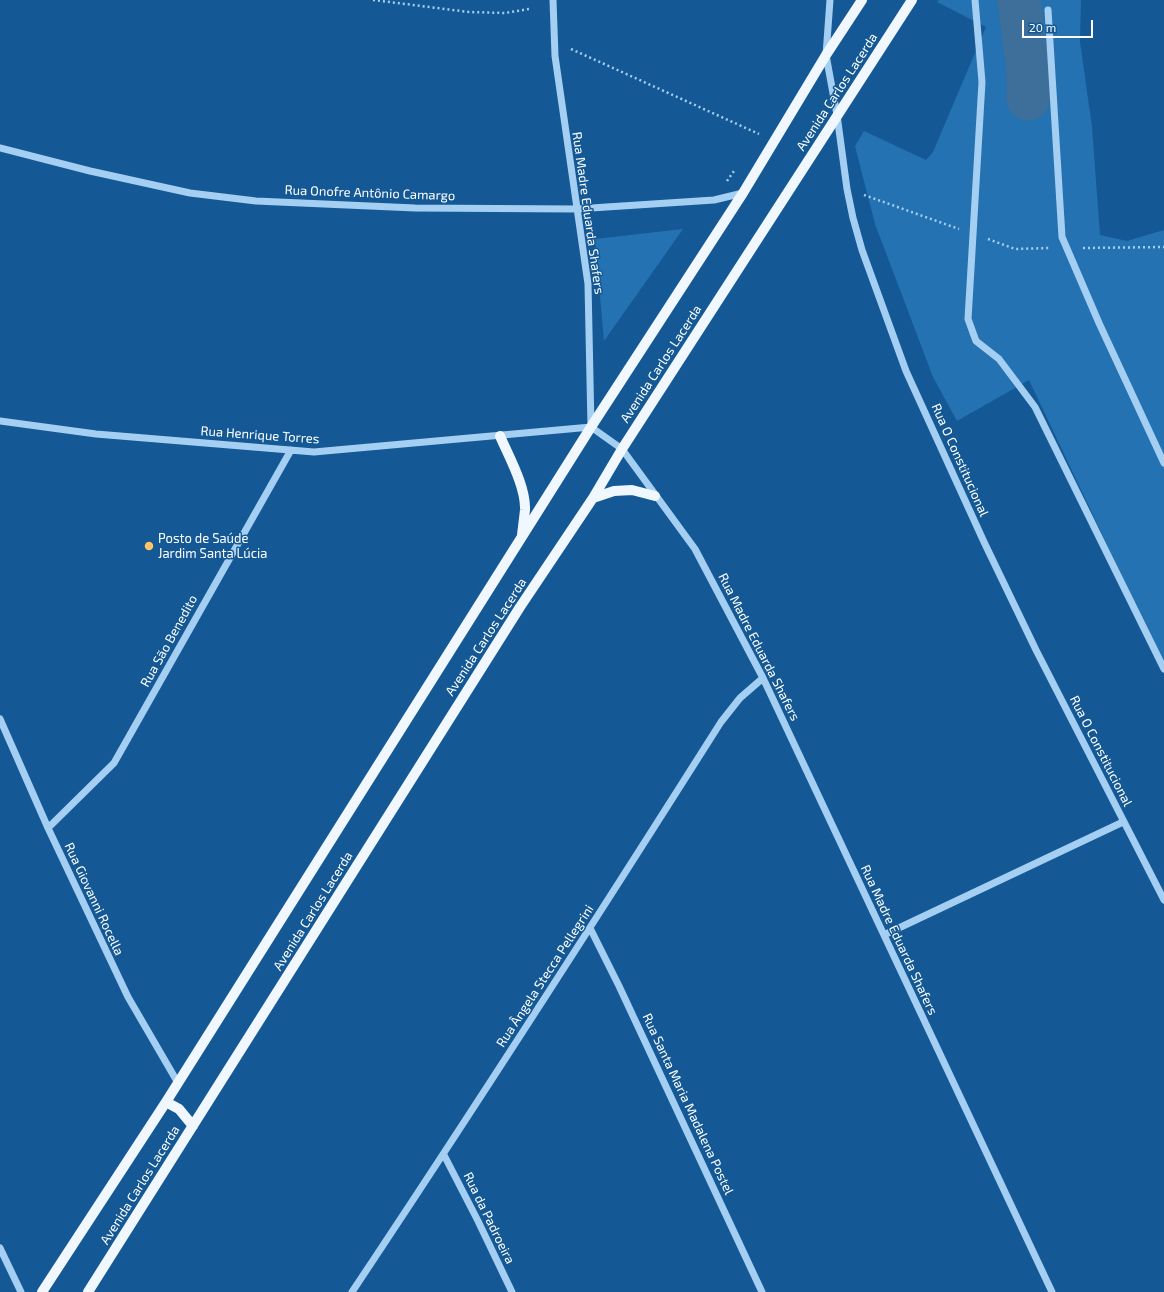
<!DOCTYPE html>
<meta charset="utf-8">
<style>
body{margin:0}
#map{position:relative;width:1164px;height:1292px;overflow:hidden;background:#145995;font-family:"Exo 2",sans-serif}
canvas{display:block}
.scale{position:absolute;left:1022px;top:20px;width:71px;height:18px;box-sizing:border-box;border:2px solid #fff;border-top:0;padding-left:5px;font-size:12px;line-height:14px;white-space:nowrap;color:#fff;-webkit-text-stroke:3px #145995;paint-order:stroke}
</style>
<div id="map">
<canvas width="1164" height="1292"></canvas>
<div class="scale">20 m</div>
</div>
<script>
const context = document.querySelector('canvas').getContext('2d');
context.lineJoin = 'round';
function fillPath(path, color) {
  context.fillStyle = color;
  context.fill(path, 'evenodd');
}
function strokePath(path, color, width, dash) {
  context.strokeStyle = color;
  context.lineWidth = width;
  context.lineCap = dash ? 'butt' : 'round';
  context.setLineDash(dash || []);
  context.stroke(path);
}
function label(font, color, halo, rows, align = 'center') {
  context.font = font + ' "Exo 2",sans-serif';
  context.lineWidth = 3;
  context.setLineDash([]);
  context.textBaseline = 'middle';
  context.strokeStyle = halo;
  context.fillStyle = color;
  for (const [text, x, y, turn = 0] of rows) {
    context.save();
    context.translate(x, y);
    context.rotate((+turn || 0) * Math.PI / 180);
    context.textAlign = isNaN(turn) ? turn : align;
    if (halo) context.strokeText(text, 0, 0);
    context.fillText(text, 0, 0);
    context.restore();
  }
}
const green = new Path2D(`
 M939 0H1081L1080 42 1092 127 1100 235 1127 241 1164 230V665L1029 380 957 421 933 377 875 224 855 146 864 131 926 160 933 152 986 27 937 2Z
 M683 229 604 341 595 239Z`);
const river = new Path2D(`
 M1019 0 1028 70V99`);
const path = new Path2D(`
 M373 0 469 12 505 13 529 9
 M571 49 759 134
 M727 181 734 171
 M864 195 959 229
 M988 239 1015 249 1050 248
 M1083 248 1164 247`);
const minor = new Path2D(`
 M553 0 555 56 588 284 591 427
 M830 0 826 55 837 115 847 189 853 218 862 250 906 371 984 542 1036 650 1164 900
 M975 0 982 82 968 319 976 341 999 359 1035 407 1164 669
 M1048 10 1062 237 1099 323 1164 463
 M0 148 90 171 190 193 256 201 415 208 576 209 714 200 743 193
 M0 421 96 434 314 452 591 427
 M591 427 622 449 695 549 763 678 1052 1292
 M0 719 48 828 128 997 178 1083
 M48 828 114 763 291 450
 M590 928 619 986 762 1292
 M884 935 1123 822
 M444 1155 478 1221 512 1292
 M0 1248 21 1292
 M352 1292C478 1103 600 913 721 722L740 698 763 678`);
const major = new Path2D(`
 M500 436C509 457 526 487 525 510 524 518 523 527 522 535
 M593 498 614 491 632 490 655 496
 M166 1102 179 1109 193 1126
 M42 1292 166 1102 591 427 743 193 826 55 862 0
 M88 1292 520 607 593 498 622 449 912 0`);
const markers = [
 [149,546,5,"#ffc466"]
];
const streetNames = [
 ["Avenida Carlos Lacerda",837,92,-57],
 ["Rua Onofre Antônio Camargo",370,193,2],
 ["Rua Madre Eduarda Shafers",588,213,82],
 ["Avenida Carlos Lacerda",661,364,-57],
 ["Rua Henrique Torres",260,435,4],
 ["Rua O Constitucional",960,460,66],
 ["Avenida Carlos Lacerda",486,637,-57],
 ["Rua São Benedito",169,641,-61],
 ["Rua Madre Eduarda Shafers",759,647,63],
 ["Rua O Constitucional",1101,751,63],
 ["Rua Giovanni Rocella",94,899,65],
 ["Avenida Carlos Lacerda",313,911,-58],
 ["Rua Madre Eduarda Shafers",899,940,65],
 ["Rua Ângela Stecca Pellegrini",545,976,-57],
 ["Rua Santa Maria Madalena Postel",688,1104,65],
 ["Avenida Carlos Lacerda",140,1185,-58],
 ["Rua da Padroeira",489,1218,64]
];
const poiNames = [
 ["Posto de Saúde",158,539],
 ["Jardim Santa Lúcia",158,554]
];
fillPath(green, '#2472b2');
strokePath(river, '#3e6f9a', 43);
strokePath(path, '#a5cff2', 2.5, [2, 3]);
strokePath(minor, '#a5cff2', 7);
strokePath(major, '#f0f7ff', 10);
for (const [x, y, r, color] of markers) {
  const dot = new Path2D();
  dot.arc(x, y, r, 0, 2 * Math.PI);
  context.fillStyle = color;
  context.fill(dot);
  strokePath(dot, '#145995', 1.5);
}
label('13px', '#fff', '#145995', streetNames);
label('13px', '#fff', '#145995', poiNames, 'left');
</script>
